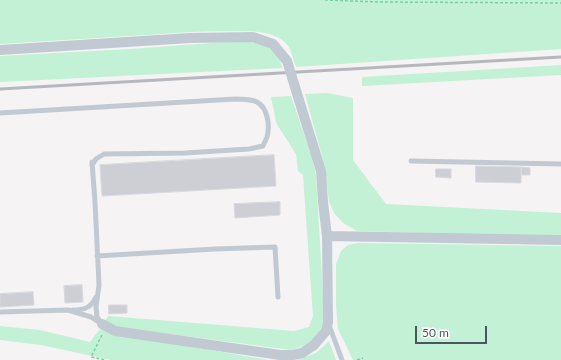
<!DOCTYPE html>
<style>
body{margin:0}
#map{position:relative;width:561px;height:360px;overflow:hidden;background:#f5f3f3;font-family:Lato,sans-serif}
canvas{display:block}
.scale{position:absolute;left:415px;top:326px;width:72px;height:18px;box-sizing:border-box;border:2px solid #4a5661;border-top:0;padding-left:5px;font-size:12px;line-height:14px;white-space:nowrap;color:#4a5661;-webkit-text-stroke:3px #fff;paint-order:stroke}
</style>
<div id="map">
<canvas width="561" height="360"></canvas>
<div class="scale">50 m</div>
</div>
<script>
const context = document.querySelector('canvas').getContext('2d');
context.lineJoin = 'round';
function fillPath(path, color) {
  context.fillStyle = color;
  context.fill(path, 'evenodd');
}
function strokePath(path, color, width, dash) {
  context.strokeStyle = color;
  context.lineWidth = width;
  context.lineCap = dash ? 'butt' : 'round';
  context.setLineDash(dash || []);
  context.stroke(path);
}
const green = new Path2D(`
 M0 0H561V49L296 67C291 53 292 45 277 37 263 30 246 31 230 31 196 31 163 34 130 36 87 39 43 41 0 44Z
 M240 41C252 42 272 44 278 56 280 59 281 64 282 68L0 82V56L130 49Z
 M561 65V75L362 86V77Z
 M327 93 353 98V160L386 204 561 213V237L357 231 343 223 334 213 329 202 325 167 305 94Z
 M291 96 312 158 316 175 324 312C323 335 313 344 291 350L117 327 105 321 108 316 294 331 309 327 313 316 303 175 298 171 296 154 278 126 276 122 271 97Z
 M358 243 561 246V360H353L338 329 336 306V264L341 251 348 245Z
 M0 326 40 330 90 342 100 329 110 334 159 341 268 360H285H111L41 345 0 340Z
 M329 341 336 360H297L316 353Z`);
const building = new Path2D(`
 M274 155 276 186 102 196 100 165Z
 M476 166 521 167V183L476 182Z
 M522 167 530 168V175H522Z
 M436 169H451V178L436 177Z
 M280 202V215L235 218 234 204Z
 M82 285 83 302 65 303 64 286Z
 M33 292 34 305 0 307V294Z
 M109 305H127V313L109 314Z`);
const path = new Path2D(`
 M325 0 380 2 561 3
 M102 335 91 357 106 360
 M357 360 363 358`);
const service = new Path2D(`
 M0 113 235 99C243 99 251 99 257 102 268 108 270 126 267 137 266 140 264 143 263 146L249 149 185 153 104 154 96 159 92 165
 M411 161 561 164
 M92 162 95 202 99 285 96 307 97 317 102 324
 M97 256 215 249 275 247 278 297
 M73 310C84 310 91 308 96 297
 M0 312 68 310 91 317 100 323
 M329 325 342 360`);
const minor = new Path2D(`
 M0 50 190 38 253 37 273 44 287 61
 M327 236 561 240
 M102 324 115 331 280 355H293L302 353 314 345 326 331 328 322 327 236 323 202 321 171 299 100`);
const rail = new Path2D(`
 M0 89 561 57`);
const minorBridge = new Path2D(`
 M287 61 299 100`);
fillPath(green, '#c3f1d5');
fillPath(building, '#cdcfd5');
strokePath(building, '#d7d9de', 1);
strokePath(path, '#7ad0a6', 1.5, [3, 2]);
strokePath(service, '#c1cad2', 5);
strokePath(minor, '#c1cad2', 10);
strokePath(rail, '#b5b8bd', 3);
strokePath(minorBridge, '#c1cad2', 10);
</script>
